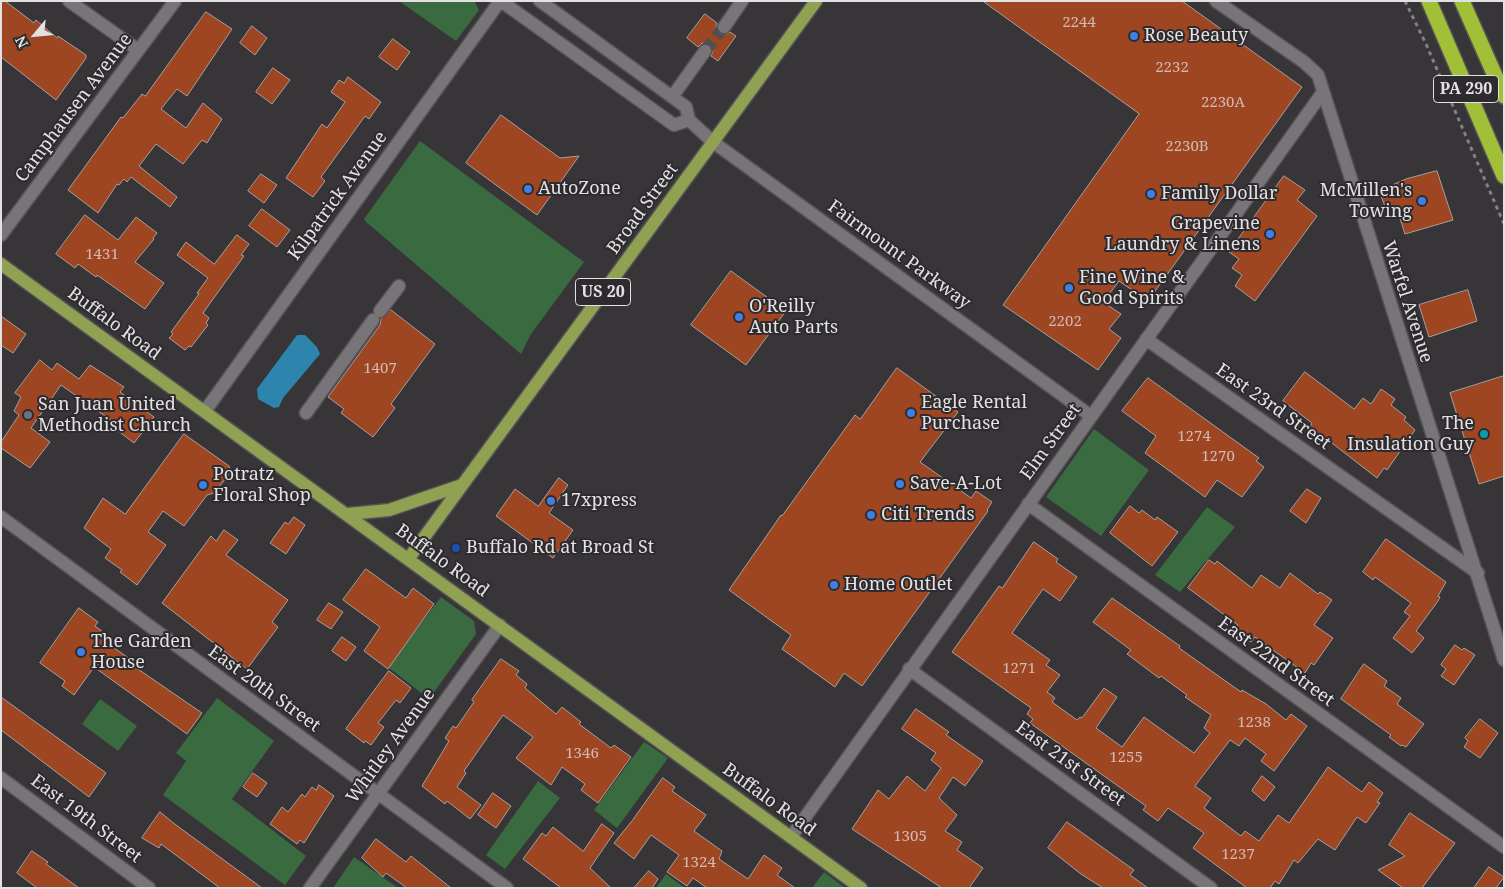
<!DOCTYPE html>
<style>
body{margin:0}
#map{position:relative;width:1505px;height:889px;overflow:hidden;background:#373538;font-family:"Noto Serif",serif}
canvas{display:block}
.frame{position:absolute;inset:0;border:2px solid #e3e1e4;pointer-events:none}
.north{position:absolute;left:10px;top:10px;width:50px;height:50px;-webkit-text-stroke:4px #2d2b2e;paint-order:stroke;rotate:242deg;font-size:14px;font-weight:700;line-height:20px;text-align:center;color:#e3e1e4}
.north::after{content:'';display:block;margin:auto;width:18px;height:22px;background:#e3e1e4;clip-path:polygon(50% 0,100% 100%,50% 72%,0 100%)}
</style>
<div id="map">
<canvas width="1505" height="889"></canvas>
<div class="frame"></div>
<div class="north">N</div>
</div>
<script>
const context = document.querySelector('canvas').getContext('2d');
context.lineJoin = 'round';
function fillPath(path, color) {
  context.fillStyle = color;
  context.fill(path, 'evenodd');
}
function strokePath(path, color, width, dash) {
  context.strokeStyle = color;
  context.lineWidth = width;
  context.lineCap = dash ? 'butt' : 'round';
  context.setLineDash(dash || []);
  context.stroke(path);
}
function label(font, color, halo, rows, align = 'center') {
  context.font = font + ' "Noto Serif",serif';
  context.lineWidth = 4;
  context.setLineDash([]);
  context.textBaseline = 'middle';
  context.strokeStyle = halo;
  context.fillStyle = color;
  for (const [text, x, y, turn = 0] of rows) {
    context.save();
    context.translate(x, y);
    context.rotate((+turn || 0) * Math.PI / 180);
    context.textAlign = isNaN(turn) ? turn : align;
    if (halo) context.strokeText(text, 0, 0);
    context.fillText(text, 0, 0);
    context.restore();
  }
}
const green = new Path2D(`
 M399 1H474L479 10 456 41Z
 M420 141 584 262 531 334 521 354 365 221 364 219Z
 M1094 429 1149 470 1101 536 1046 497Z
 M1207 507 1235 527 1180 592 1155 575Z
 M441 597 474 621 476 634 429 699 388 667Z
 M217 698 274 741 232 799 306 856 285 885 163 795 186 761 176 753Z
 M100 699 137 726 118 751 82 724Z
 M644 742 668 758 617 828 594 810Z
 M538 781 560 798 505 869 486 855Z
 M354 857 398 888H333Z
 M824 872 845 888H812Z
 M666 874 685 888H656Z`);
const water = new Path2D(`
 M297 335H305L317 347 320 354 283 398 279 407 274 408 258 399 257 389Z`);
const building = new Path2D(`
 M1 1H5L34 23 36 20 57 38 58 36 86 55V58L56 100 1 57Z
 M983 1H1182L1302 87 1148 301 1119 281 1103 302 1121 314 1109 329 1121 338 1098 370 1003 305 1139 114Z
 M206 12 232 29 187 96 177 89 161 109 186 128 203 103 222 119 207 143 202 140 183 164 156 144 139 166 177 197 170 207 131 177 127 182 124 179 119 185 117 184 98 213 68 190 121 117 123 118 142 94 145 96Z
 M705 14 717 23 716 27 719 33 724 35 730 32 736 36 718 61 711 56 713 51 709 44 702 43 698 47 687 38Z
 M252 26 267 38 255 55 240 43Z
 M393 39 410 52 397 70 379 57Z
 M273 68 290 80 272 104 256 92Z
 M348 77 381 102 369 119 365 116 342 148 321 177 325 181 313 197 286 178 322 124 327 128 345 102 331 92 339 80 344 83Z
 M501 115 560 158 579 156 537 215 466 163Z
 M1437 171 1453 220 1405 234 1396 206 1386 209 1379 191 1406 179Z
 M261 174 277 185 264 203 248 191Z
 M1284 176 1305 190 1297 200 1317 216 1255 301 1235 286 1242 275 1232 268 1239 259 1229 252Z
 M262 209 290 230 277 247 249 226Z
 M85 215 118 240 136 217 157 233 153 238 154 239 135 262 164 283 145 309 97 275 96 277 78 264 75 268 56 254Z
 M237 235 249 244 241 255 244 256 203 313 209 318 206 323 208 325 191 347 189 346 185 350 169 338 173 334 171 332 199 294 197 293 208 278 177 255 186 242 214 264Z
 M731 271 786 311 746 365 691 325Z
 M1468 290 1477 321 1429 337 1419 305Z
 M391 310 435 344 391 404 395 408 373 437 341 413 344 409 328 397 380 325 381 319Z
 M1 316 26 334 13 353 1 345Z
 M40 360 52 370 57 363 79 379 90 365 124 387 120 392 154 417 134 443 117 430 119 426 61 385 31 428 50 442 30 468 1 448V442L19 415 14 411 21 397 15 393Z
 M897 368 958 412 920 462 971 498 976 491 992 502 987 510 988 511 862 686 844 673 835 687 782 649 791 635 729 590 781 515 782 516 855 415 860 419Z
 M1305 372 1354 409 1363 398 1371 404 1381 389 1395 399 1391 405 1406 417 1404 420 1415 430 1387 470 1384 468 1377 478 1328 440 1325 443 1308 430 1312 423 1283 401Z
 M1504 376V476L1479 484 1450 393Z
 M1148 378 1259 458 1256 461 1264 467 1242 497 1217 480 1205 497 1145 453 1156 436 1122 411Z
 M184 434 229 466 231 472 214 493 207 495 184 526 163 511 148 532 166 545 137 585 120 572 122 570 105 558 111 549 84 528 103 498 125 514Z
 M559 478 568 485 549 513 573 530 553 558 496 516 515 489 538 506Z
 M1307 489 1321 498 1306 523 1290 511Z
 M1130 506 1139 513 1142 510 1155 520 1157 517 1178 532 1152 566 1110 533Z
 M294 517 305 525 286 554 270 543 285 522 288 524Z
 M224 530 238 540 226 555 288 600 272 622 278 627 247 669 162 603 211 536 216 541Z
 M1386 539 1446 582 1438 596 1440 597 1438 601 1416 631 1424 638 1412 653 1393 638 1410 616 1404 612 1411 603 1375 577 1373 580 1363 572Z
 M1034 542 1058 559 1056 562 1077 577 1060 601 1043 589 1012 633 1050 660 1046 665 1060 675 1047 692 1055 698 1052 702 1077 720 1080 717 1082 718 1104 688 1117 697 1096 728 1122 747 1144 717 1194 753 1210 733 1204 728 1211 715 1185 697 1187 695 1161 676 1159 678 1127 654 1131 650 1093 622 1112 598 1180 646 1179 648 1241 692 1242 690 1266 704 1286 720 1291 714 1307 726 1274 771 1261 761 1266 754 1245 738 1239 746 1230 740 1195 786 1211 798 1204 808 1241 836 1245 831 1259 841 1278 815 1289 823 1328 767 1362 792 1369 782 1383 793 1377 802 1380 803 1366 823 1357 817 1335 850 1318 839 1298 863 1294 860 1279 884 1275 881 1270 888H1247L1193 848 1204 833 1168 808 1158 821 1143 810 1146 806 1030 723 1033 719 1027 714 1031 708 952 652 999 586 1002 588Z
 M1209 560 1215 564 1217 561 1252 588 1261 575 1280 588 1290 573 1318 594 1320 592 1332 600 1314 625 1333 638 1314 665 1311 663 1305 673 1255 637 1251 642 1234 630 1238 625 1188 588Z
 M366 569 406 598 413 588 434 604 388 669 364 651 380 627 343 600Z
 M329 603 343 612 331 629 317 620Z
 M79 608 98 622 95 626 114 640 110 645 137 664 135 667 202 713 187 734 94 667 74 695 62 686 65 681 40 663Z
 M342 637 356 647 346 661 332 651Z
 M1455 645 1462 650 1464 648 1475 655 1454 685 1441 676 1446 669 1441 665Z
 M501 659 519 671 516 675 527 684 525 688 556 714 562 707 581 722 579 724 611 748 614 745 631 757 598 803 581 790 585 784 562 767 551 785 516 758 533 737 503 715 464 771 466 773 457 787 481 805 470 819 447 801 445 804 422 786 449 741 445 738 453 726 456 728 474 702 472 700Z
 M1364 664 1387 681 1384 686 1401 698 1397 704 1424 724 1406 747 1402 745 1401 746 1389 737 1391 735 1341 699Z
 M389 671 411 688 400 703 396 700 378 723 384 727 371 745 365 741 364 743 346 729Z
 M1 697 106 773 89 797 1 730Z
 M916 709 949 732 946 735 983 761 965 786 953 777 939 798 957 815 945 831 962 842 957 850 983 868 969 888H942L852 829 878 790 889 799 907 776 925 791 941 768 931 760 936 753 902 729Z
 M1480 719 1498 733 1480 758 1464 747 1468 741 1465 738Z
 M253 773 267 783 257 797 243 787Z
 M1262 776 1275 787 1264 801 1252 791Z
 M663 778 675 787 672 791 706 815 694 831 722 851 719 859 748 879 764 855 782 868 777 875 795 888H707L693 878 687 886 667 872 679 855 651 835 634 859 614 843 632 821Z
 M319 785 334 796 304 843 300 840 297 844 270 824 282 807 288 812 302 794 305 797 312 787 316 790Z
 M493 793 511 806 496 828 478 815Z
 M160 812 176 825 262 888H220L161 844 159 848 142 838Z
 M1410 813 1455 843 1422 888H1403L1378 870 1405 856 1389 845Z
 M1067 822 1134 870 1130 875 1148 888H1103L1081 874 1048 848Z
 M602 824 614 833 590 868 611 888H561L523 859 542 833 546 836 553 827 583 851Z
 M376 839 406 862 411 856 451 888H407L386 873 383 877 362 858Z
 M32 851 48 862 46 864 79 888H37L17 873Z
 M1489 867 1504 877 1496 888H1474Z
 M649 871 658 879 652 888H634Z`);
const minorTunnel = new Path2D(`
 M705 51 724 27`);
const path = new Path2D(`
 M1405 1 1426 44 1504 224`);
const minor = new Path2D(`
 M69 1 138 50
 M501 1 674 125 689 120 686 107 540 1
 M1216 1 1304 62 1318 75 1504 660
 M724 27 742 1
 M672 97 705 51
 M689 120 713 142 1091 416
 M1 235 175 1
 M380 311 399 286
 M1146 339 1478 573
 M205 411 500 1
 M306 413 373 320
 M1028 504 1504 847
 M1 517 507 888
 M909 669 1211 888
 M1 778 149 888
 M791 837 1323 92
 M310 888 500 625`);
const major = new Path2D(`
 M1 264 861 888
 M348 514 389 510 462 485
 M409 558 816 1`);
const highway = new Path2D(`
 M1429 1 1504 176
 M1462 1 1504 96`);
const markers = [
 [1134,36,5,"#3f7fe0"],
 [528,189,5,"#3f7fe0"],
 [1151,194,5,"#3f7fe0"],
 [1422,201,5,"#3f7fe0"],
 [1270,234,5,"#3f7fe0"],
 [1069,288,5,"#3f7fe0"],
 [739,317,5,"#3f7fe0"],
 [911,413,5,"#3f7fe0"],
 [28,415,5,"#6b7280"],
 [1484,434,5,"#0f9aa8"],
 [900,484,5,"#3f7fe0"],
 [203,485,5,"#3f7fe0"],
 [551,501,5,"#3f7fe0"],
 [871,515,5,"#3f7fe0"],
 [456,548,5,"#1a4fb4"],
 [834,585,5,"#3f7fe0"],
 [81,652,5,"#3f7fe0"]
];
const numberNames = [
 ["2244",1079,23],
 ["2232",1172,68],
 ["2230A",1223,103],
 ["2230B",1187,147],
 ["1431",102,255],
 ["2202",1065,322],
 ["1407",380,369],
 ["1274",1194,437],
 ["1270",1218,457],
 ["1271",1019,669],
 ["1238",1254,723],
 ["1346",582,754],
 ["1255",1126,758],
 ["1305",910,837],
 ["1237",1238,855],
 ["1324",699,863]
];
const shields = [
 [1466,89,65],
 [603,292,55]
];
const shieldNames = [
 ["PA 290",1466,89],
 ["US 20",603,292]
];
const poiNames = [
 ["Rose Beauty",1144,36],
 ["AutoZone",538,189],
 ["McMillen's",1412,191,"right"],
 ["Towing",1412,212,"right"],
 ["Family Dollar",1161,194],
 ["Grapevine",1260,224,"right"],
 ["Laundry & Linens",1260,245,"right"],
 ["Fine Wine &",1079,278],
 ["Good Spirits",1079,299],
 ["O'Reilly",749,307],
 ["Auto Parts",749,328],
 ["Eagle Rental",921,403],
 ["Purchase",921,424],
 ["San Juan United",38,405],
 ["Methodist Church",38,426],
 ["The",1474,424,"right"],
 ["Insulation Guy",1474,445,"right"],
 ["Potratz",213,475],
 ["Floral Shop",213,496],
 ["Save-A-Lot",910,484],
 ["17xpress",561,501],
 ["Citi Trends",881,515],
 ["Buffalo Rd at Broad St",466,548],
 ["Home Outlet",844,585],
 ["The Garden",91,642],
 ["House",91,663]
];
const streetNames = [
 ["Camphausen Avenue",74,108,-53],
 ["Kilpatrick Avenue",338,196,-54],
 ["Broad Street",643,209,-54],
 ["Fairmount Parkway",899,255,36],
 ["Warfel Avenue",1407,302,72],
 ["Buffalo Road",114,324,36],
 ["East 23rd Street",1273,407,35],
 ["Elm Street",1051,442,-54],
 ["Buffalo Road",442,561,36],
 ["East 22nd Street",1276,662,36],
 ["East 20th Street",264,689,36],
 ["Whitley Avenue",391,746,-54],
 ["East 21st Street",1070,764,36],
 ["Buffalo Road",769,800,36],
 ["East 19th Street",86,819,37]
];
fillPath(green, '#3a6a40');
fillPath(water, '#2d85ae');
fillPath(building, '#9e4522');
strokePath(building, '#a6a19f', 1);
strokePath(minorTunnel, '#514f52', 12, [12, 6]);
strokePath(minor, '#565357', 15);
strokePath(major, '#565357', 15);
strokePath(highway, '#565357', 18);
strokePath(path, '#828083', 3, [4, 4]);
strokePath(minor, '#787579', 12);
strokePath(major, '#91a152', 12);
strokePath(highway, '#a2bf38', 15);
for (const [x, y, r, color] of markers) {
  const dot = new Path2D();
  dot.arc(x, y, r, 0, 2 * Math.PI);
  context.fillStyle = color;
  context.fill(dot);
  strokePath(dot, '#2d2b2e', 2);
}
label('15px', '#d2bab4', null, numberNames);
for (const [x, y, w] of shields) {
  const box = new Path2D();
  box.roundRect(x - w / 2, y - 13.5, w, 27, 4);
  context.fillStyle = '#2d2b2e';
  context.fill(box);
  strokePath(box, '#e3e1e4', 1);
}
label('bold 16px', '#e3e1e4', null, shieldNames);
label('18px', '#e3e1e4', '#2d2b2e', poiNames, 'left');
label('18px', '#e3e1e4', '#2d2b2e', streetNames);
</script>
